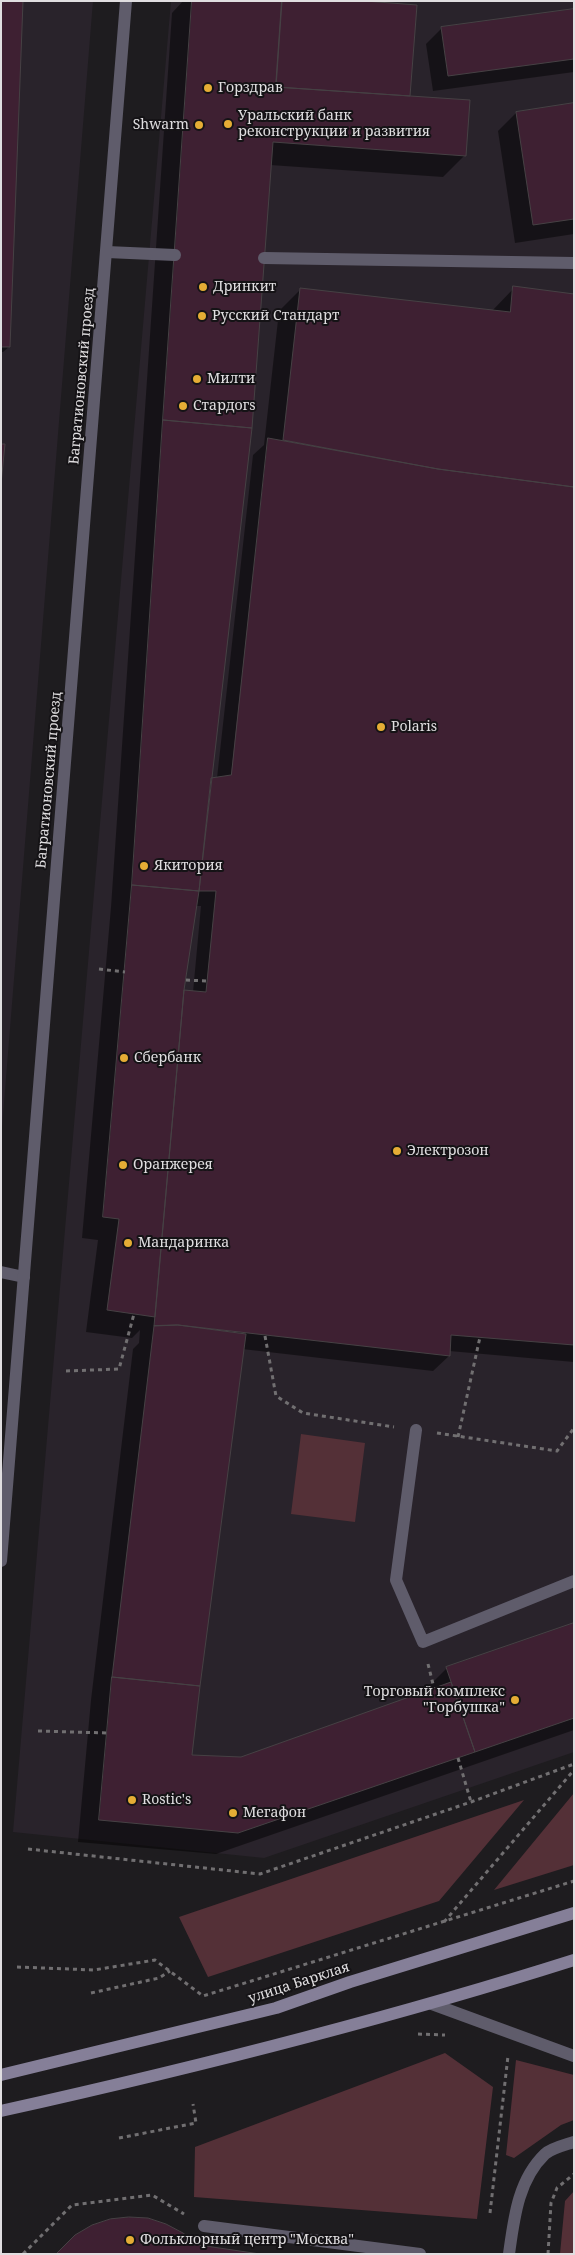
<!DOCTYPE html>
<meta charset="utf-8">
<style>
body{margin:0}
#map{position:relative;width:575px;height:2255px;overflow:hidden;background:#1e1c1f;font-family:"Noto Serif",serif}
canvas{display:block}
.frame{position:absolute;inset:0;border:2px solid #e0dee0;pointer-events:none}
</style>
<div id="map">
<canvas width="575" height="2255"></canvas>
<div class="frame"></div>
</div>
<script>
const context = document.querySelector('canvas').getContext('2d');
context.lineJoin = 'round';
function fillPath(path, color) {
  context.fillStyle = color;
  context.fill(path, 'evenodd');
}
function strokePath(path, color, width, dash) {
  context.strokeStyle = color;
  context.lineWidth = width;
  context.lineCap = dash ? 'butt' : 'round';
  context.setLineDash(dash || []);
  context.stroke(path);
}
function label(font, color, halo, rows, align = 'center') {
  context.font = font + ' "Noto Serif",serif';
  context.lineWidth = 4;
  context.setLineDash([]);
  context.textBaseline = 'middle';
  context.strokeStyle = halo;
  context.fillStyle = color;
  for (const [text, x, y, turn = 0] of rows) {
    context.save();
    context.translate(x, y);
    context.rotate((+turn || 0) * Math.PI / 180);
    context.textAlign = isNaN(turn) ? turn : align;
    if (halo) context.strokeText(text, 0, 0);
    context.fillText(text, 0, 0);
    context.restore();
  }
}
const built = new Path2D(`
 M1 1H93L1 1140Z
 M171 1H574V1752L264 1858 13 1832Z`);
const green = new Path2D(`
 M301 1434 365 1443 355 1522 291 1514Z
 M574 1793V1865L494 1890Z
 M524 1800 439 1901 208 1977 179 1917Z
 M445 2053 493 2087 477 2219 194 2197 195 2147Z
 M516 2060 574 2075V2120L561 2125 514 2158 506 2155Z
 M574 2191V2254H560L565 2201Z`);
const shadow = new Path2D(`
 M1 1 9 347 3 352H1Z
 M183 1H347L409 95 465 155 443 177 270 165 211 779 217 778 253 455 264 445 279 311 301 289 492 311 514 288 574 295V1362L449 1351V1356L433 1371 242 1349 191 1756 241 1758 429 1691 428 1687 446 1669 574 1625V1730L216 1854 78 1842 91 1700 133 1349 139 1343 140 1330 132 1338 86 1332 98 1240 82 1238 111 907 172 13ZM196 906H201L193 992 183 991Z
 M574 10V72L433 91 426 44 442 28Z
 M574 105V234L515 243 498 131 516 113Z`);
const building = new Path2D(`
 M1 1H23L10 347H1Z
 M192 1H282L276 87 470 100 466 156 273 142 252 428 163 420Z
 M282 1H365L417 5 410 96 276 87Z
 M574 9V59L448 76 441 27Z
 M574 103V219L533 225 516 112Z
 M513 286 574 294V487L438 469 283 440 300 288 510 312Z
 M163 420 252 428 199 891 132 885Z
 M268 438 438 469 574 487V1345L451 1335 450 1356 178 1325 154 1326 184 990 206 992 216 891H199L211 778 231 775Z
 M1 444H5L1 484Z
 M132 885 199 891 184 990 155 1317 107 1310 119 1219 103 1217Z
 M178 1325 246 1334 200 1686 112 1677 154 1326Z
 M574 1623V1718L475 1752 446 1667Z
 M112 1677 200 1686 192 1755 241 1757 451 1682 475 1752 238 1833 99 1820Z
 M129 2217 148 2218 166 2224 183 2233 199 2245 260 2254H56L75 2235 92 2225 110 2219Z`);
const path = new Path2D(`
 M99 969 125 972
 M186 980 207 981
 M265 1336 276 1396 303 1413 394 1427
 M66 1371 119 1369 134 1314
 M437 1433 557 1451 574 1428
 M458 1437 480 1337
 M428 1664 434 1688
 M38 1731 107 1733
 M458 1758 471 1802
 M28 1849 260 1874 471 1802 574 1764
 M444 1922 574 1770
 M17 1967 94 1970 155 1960 203 1996 574 1881
 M91 1993 159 1978 170 1971
 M418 2034 445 2035
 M119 2138 196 2123 193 2104
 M490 2213 508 2056
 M23 2254 72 2205 152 2195 184 2214
 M548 2254 551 2203 557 2188 574 2174`);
const service = new Path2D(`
 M107 252 175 255
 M264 258 574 263
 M1 1272 24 1277
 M416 1430 396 1580 423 1642 574 1581
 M204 2226 420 2254`);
const tertiary = new Path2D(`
 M1 1561 126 1
 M432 2004 574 2056
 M509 2254C514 2218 518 2180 545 2154 552 2148 565 2145 574 2142`);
const secondary = new Path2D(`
 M1 2075 276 2008 350 1982 574 1913
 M1 2111C194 2068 385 2020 574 1960`);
const markers = [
 [208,88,5,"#e5ad35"],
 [228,124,5,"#e5ad35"],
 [199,125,5,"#e5ad35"],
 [203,287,5,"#e5ad35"],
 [202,316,5,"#e5ad35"],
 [197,379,5,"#e5ad35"],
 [183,406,5,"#e5ad35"],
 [381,727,5,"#e5ad35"],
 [144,866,5,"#e5ad35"],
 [124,1058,5,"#e5ad35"],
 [397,1151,5,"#e5ad35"],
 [123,1165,5,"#e5ad35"],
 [128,1243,5,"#e5ad35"],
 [515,1700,5,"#e5ad35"],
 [132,1800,5,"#e5ad35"],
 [233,1813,5,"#e5ad35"],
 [130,2240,5,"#e5ad35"]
];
const poiNames = [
 ["Горздрав",218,88],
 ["Уральский банк",238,116],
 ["реконструкции и развития",238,132],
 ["Shwarm",189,125,"right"],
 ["Дринкит",213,287],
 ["Русский Стандарт",212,316],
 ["Милти",207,379],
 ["Стардогs",193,406],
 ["Polaris",391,727],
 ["Якитория",154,866],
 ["Сбербанк",134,1058],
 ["Электрозон",407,1151],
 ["Оранжерея",133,1165],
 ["Мандаринка",138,1243],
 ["Торговый комплекс",505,1692,"right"],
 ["\"Горбушка\"",505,1708,"right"],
 ["Rostic's",142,1800],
 ["Мегафон",243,1813],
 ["Фольклорный центр \"Москва\"",140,2240]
];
const streetNames = [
 ["Багратионовский проезд",82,376,-85],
 ["Багратионовский проезд",49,780,-85],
 ["улица Барклая",299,1983,-18]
];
fillPath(built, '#29232b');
fillPath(green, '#543037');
fillPath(shadow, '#0007');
fillPath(building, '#3e2032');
strokePath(building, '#464144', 1);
strokePath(path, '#716f71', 3, [4, 4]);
strokePath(service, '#5f5c6b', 12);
strokePath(tertiary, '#5f5c6b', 12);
strokePath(secondary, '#857f98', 12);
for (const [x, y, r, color] of markers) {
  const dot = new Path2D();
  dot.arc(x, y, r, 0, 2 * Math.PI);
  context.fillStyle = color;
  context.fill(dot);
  strokePath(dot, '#151316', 2);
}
label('14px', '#e0dee0', '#151316', poiNames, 'left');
label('14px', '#e0dee0', '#151316', streetNames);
</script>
